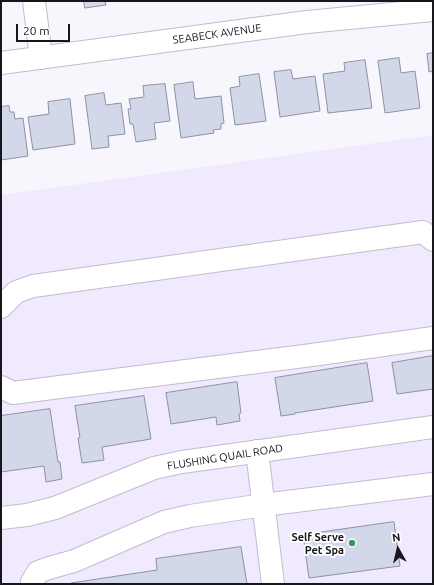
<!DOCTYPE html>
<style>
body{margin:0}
#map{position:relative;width:434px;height:585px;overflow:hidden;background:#f8f6fd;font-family:Ubuntu,sans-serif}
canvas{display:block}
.frame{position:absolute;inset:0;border:2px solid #18161d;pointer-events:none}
.north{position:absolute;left:378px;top:529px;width:40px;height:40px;-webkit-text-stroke:3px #fff;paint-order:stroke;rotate:352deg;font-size:11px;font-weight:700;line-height:16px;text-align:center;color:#18161d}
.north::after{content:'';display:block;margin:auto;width:14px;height:18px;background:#18161d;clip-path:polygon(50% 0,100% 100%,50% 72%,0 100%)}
.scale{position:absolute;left:16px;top:24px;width:54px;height:18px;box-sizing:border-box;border:2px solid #18161d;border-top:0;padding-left:5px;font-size:12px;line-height:14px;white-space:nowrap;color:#18161d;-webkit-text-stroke:3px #fff;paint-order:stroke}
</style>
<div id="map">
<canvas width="434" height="585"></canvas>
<div class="frame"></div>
<div class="north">N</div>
<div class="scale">20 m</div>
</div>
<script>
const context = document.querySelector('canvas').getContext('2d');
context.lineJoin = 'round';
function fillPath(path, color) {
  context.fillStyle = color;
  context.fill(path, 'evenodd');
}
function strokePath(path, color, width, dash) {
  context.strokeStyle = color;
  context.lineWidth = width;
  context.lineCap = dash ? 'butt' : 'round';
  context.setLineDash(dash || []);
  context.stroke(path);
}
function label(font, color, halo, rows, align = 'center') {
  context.font = font + ' Ubuntu,sans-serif';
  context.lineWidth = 4;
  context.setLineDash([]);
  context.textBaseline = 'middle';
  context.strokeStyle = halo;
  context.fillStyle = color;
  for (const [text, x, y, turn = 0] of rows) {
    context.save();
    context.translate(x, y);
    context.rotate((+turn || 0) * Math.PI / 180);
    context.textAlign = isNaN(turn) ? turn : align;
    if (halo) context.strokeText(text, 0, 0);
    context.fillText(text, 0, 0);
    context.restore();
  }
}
const built = new Path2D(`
 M433 135V584H1V195Z`);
const building = new Path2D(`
 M84 1H105L106 5 85 8Z
 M433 53V71L429 72 427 54Z
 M399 58 401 73 415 71 420 108 385 113 378 61Z
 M365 60 372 108 328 113 323 74 345 71 344 63Z
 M291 70 293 79 315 76 320 111 280 117 274 72Z
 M259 74 266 121 235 125 230 88 240 86 239 77Z
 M193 82 195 99 221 96 224 123 221 124V129L213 130 214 133 181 138 174 85Z
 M165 84 170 121 154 123 156 139 136 142 133 124H130L128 109H131L129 99 144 97 143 86Z
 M104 93 106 105 121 103 125 134 108 136 109 147 92 149 85 96Z
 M70 99 75 144 33 150 28 117 49 114 48 102Z
 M9 106 10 112H14L15 119 23 118 28 156 1 160V107Z
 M433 356V389L397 394 392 363Z
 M367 363 373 401 295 413V414L281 416 275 378Z
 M237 382 241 413 239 414 240 421 217 425 216 417 171 424 166 393Z
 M144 396 151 439 102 447 104 460 82 463 78 438H80L75 406Z
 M50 409 58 462H60L62 479 46 482 44 466 1 472V416Z
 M394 522 400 566 309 578 303 535Z
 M241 547 247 584H71V583L157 570 156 559Z`);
const minor = new Path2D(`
 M34 1 41 58
 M1 63 307 22 433 10
 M1 307 16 292 33 286 423 232 433 240
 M1 387 13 393 312 355 433 338
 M257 451 273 584
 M1 518 27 515 55 508 154 468 182 462 433 427
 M33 584 32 582 38 572 49 568 74 561 164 522 190 516 263 505 433 484`);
const markers = [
 [352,543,4,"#3c9367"]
];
const streetNames = [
 ["SEABECK AVENUE",217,34,-8],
 ["FLUSHING QUAIL ROAD",225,457,-9]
];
const poiNames = [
 ["Self Serve",344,537],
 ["Pet Spa",344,550]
];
fillPath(built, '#f1eaff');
fillPath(building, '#d2d7e9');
strokePath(building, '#8d92a3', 1);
strokePath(minor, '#c1bccd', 24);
strokePath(minor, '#fff', 22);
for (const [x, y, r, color] of markers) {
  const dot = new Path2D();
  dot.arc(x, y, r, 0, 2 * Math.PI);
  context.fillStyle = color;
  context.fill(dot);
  strokePath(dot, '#fff', 1.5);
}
label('11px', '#18161d', '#fff', streetNames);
label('bold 11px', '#18161d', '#fff', poiNames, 'right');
</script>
